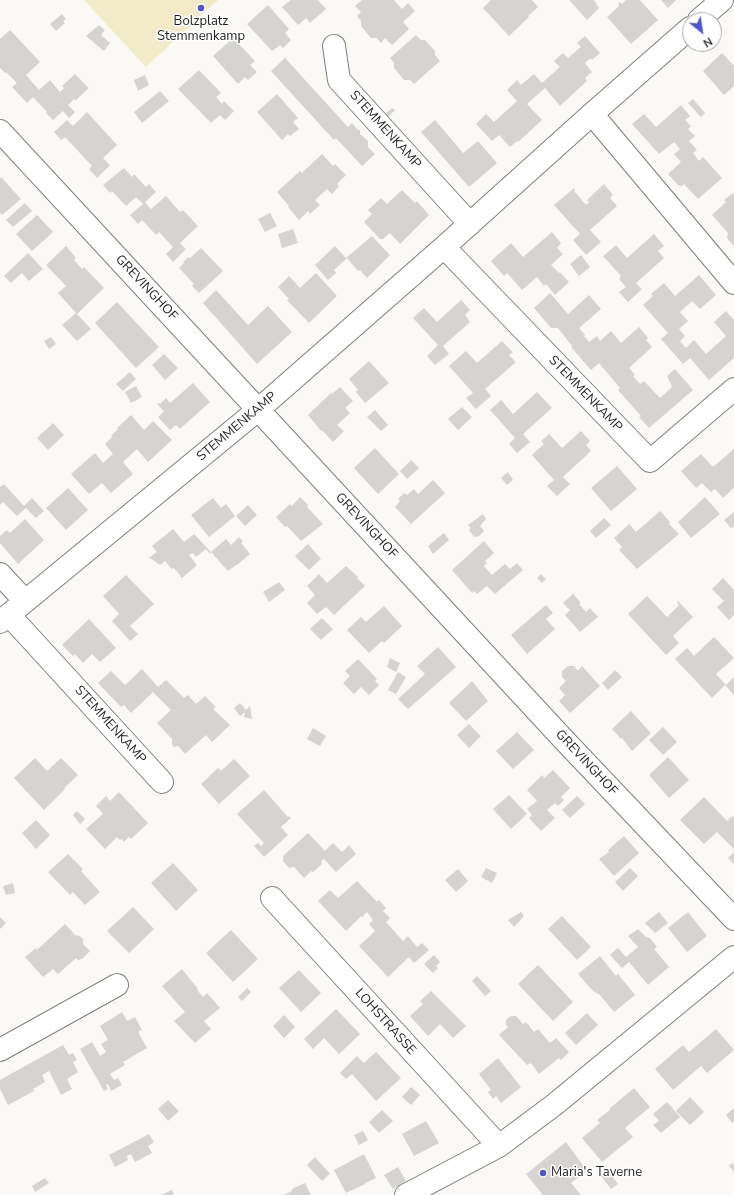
<!DOCTYPE html>
<style>
body{margin:0}
#map{position:relative;width:734px;height:1195px;overflow:hidden;background:#faf9f6;font-family:"Nunito Sans",sans-serif}
canvas{display:block}
.north{position:absolute;left:682px;top:12px;width:40px;height:40px;box-sizing:border-box;background:#fff;border:1px solid #a5a5a5;border-radius:50%;rotate:150deg;font-size:11px;font-weight:700;line-height:16px;text-align:center;color:#1e1e1d}
.north::after{content:'';display:block;margin:auto;width:14px;height:18px;background:#4f56cc;clip-path:polygon(50% 0,100% 100%,50% 72%,0 100%)}
</style>
<div id="map">
<canvas width="734" height="1195"></canvas>
<div class="north">N</div>
</div>
<script>
const context = document.querySelector('canvas').getContext('2d');
context.lineJoin = 'round';
function fill(path, color) { context.fillStyle = color; context.fill(path, 'evenodd'); }
const poly = rows => new Path2D(rows.map(r => 'M' + r).join(''));
function trace(path, color, width, dash) { context.strokeStyle = color; context.lineWidth = width; context.lineCap = dash ? 'butt' : 'round'; context.setLineDash(dash || []); context.stroke(path); }
function label(font, color, halo, rows, align = 'center') {
  context.font = font + ' "Nunito Sans",sans-serif'; context.lineWidth = 3; context.setLineDash([]); context.textBaseline = 'middle'; context.strokeStyle = halo; context.fillStyle = color; for (const [text, x, y, turn = 0] of rows) {
    context.save(); context.translate(x, y); context.rotate((+turn || 0) * Math.PI / 180); context.textAlign = isNaN(turn) ? turn : align; if (halo) context.strokeText(text, 0, 0); context.fillText(text, 0, 0); context.restore();
  }
}
fill(poly([
 [84,0,218,0,146,67]
]), '#f3eac8');
fill(poly([
 [291,0,318,0,326,9,310,23,306,18,298,25,282,7],
 [362,0,394,0,402,9,408,3,415,11,403,22,409,29,392,45,385,38,381,43,377,38,371,38,361,26,361,21,357,16,361,12,355,6],
 [491,0,532,0,538,7,528,16,529,17,509,36,483,8],
 [570,0,594,0,599,8,587,20,570,1],
 [626,0,640,0,658,20,631,44,607,17,619,6,618,4,620,2,622,4],
 [661,0,676,0,668,8],
 [268,5,289,29,285,33,291,40,283,48,280,45,272,51,247,24],
 [62,14,66,19,63,21,65,23,56,31,50,24],
 [99,25,105,30,101,35,110,43,104,51,86,36],
 [10,30,40,62,26,75,39,90,50,80,60,92,64,88,62,86,75,74,89,88,75,101,74,99,68,105,75,112,69,118,63,111,53,120,46,113,47,112,33,97,27,103,12,87,17,83,6,72,5,73,0,68,0,39],
 [416,35,421,40,425,40,435,51,435,55,440,61,414,84,410,80,404,80,394,68,394,63,390,58],
 [585,36,600,53,592,60,591,58,585,63,592,72,585,78,587,81,560,106,545,88,527,104,542,120,518,142,517,141,510,147,499,135,492,141,476,124,486,114,494,122,517,101,507,90,517,80,521,85,534,74,542,83,560,67,554,61,563,53,568,58,581,47,577,43],
 [233,38,255,61,250,65,257,72,248,80,245,77,238,84,213,56],
 [722,53,734,66,734,86,724,95,703,71],
 [285,58,348,127,352,123,358,130,360,130,360,134,368,141,368,147,375,154,362,166,336,138,334,140,271,71],
 [199,70,221,93,216,97,222,104,224,101,234,111,225,120,220,115,211,123,178,89],
 [145,75,149,85,138,91,134,80],
 [160,91,169,101,142,123,134,112],
 [277,94,298,118,293,122,299,129,290,136,288,134,282,140,257,112],
 [693,99,705,113,701,117,688,103],
 [681,105,690,116,685,120,691,126,688,129,695,136,689,141,697,150,693,153,699,161,703,157,722,178,698,199,684,184,682,186,678,185,668,174,681,162,674,154,680,149,674,142,659,154,632,124,644,114,656,127],
 [392,108,395,110,388,117,385,114],
 [87,112,117,145,103,158,110,165,97,178,89,169,92,166,65,137,61,140,54,132,67,120,73,126],
 [435,120,463,153,478,141,497,163,469,187,421,132],
 [322,154,333,166,335,164,346,175,337,184,339,186,332,194,327,189,315,200,320,205,310,214,308,211,299,220,288,207,289,206,277,192,300,171,302,173],
 [124,168,132,177,134,174,146,187,149,184,156,192,145,202,151,209,166,196,180,212,183,210,198,226,180,243,186,249,173,262,166,254,173,247,159,232,156,235,142,220,138,224,130,215,143,204,136,197,126,206,112,191,110,193,103,185],
 [1,177,21,199,2,215,0,213,0,179],
 [604,184,613,195,610,198,617,206,590,230,601,242,586,255,573,240,580,234,554,205,574,188,575,190,574,191,586,205,589,202,587,200],
 [402,190,415,203,417,201,429,215,400,244,390,233,383,239,380,239,364,222,372,214,368,210,381,198,387,204],
 [733,193,734,194,734,246,727,238,728,233,712,215,726,202,724,200],
 [25,203,32,211,13,227,6,220],
 [270,213,277,226,265,232,258,219],
 [37,215,53,232,32,251,16,234],
 [293,229,298,243,282,248,278,234],
 [552,232,561,243,557,248,563,254,551,265,559,273,560,272,569,282,555,295,546,284,544,286,537,277,522,290,507,273,504,276,491,261,511,243,523,257],
 [654,234,664,246,658,251,664,258,636,283,642,289,628,302,619,292,626,287,619,279,621,276,603,256,616,245,627,258],
 [372,236,390,255,367,278,360,270,358,271,347,258,334,270,336,273,328,280,315,265,335,246,346,258],
 [66,246,76,258,74,260,82,269,84,267,104,288,77,314,91,329,77,341,62,325,76,313,58,293,66,286,46,265],
 [201,248,223,271,199,293,192,286,194,284,179,268,184,263,183,262,188,257,190,258],
 [28,253,43,269,29,281,22,273,11,283,4,276],
 [581,255,590,267,579,276,570,264],
 [316,273,337,296,309,323,287,300,289,299,278,287,289,276,300,288],
 [699,275,716,295,700,309,692,301,680,312,688,321,679,329,685,336,680,341,686,348,694,340,706,354,726,336,714,322,726,311,734,320,734,358,709,380,690,358,683,364,661,339,668,333,643,305,653,296,651,294,664,283,675,296],
 [216,290,248,325,268,306,292,332,257,364,203,303],
 [550,293,568,314,589,295,601,309,579,328,585,335,584,336,589,342,597,336,600,341,611,331,621,343,639,327,648,338,646,340,652,347,629,368,635,375,633,376,640,384,644,381,660,398,672,387,667,376,675,369,693,390,649,428,639,417,641,416,618,390,620,388,599,363,591,370,571,347,572,346,558,328,551,328,534,308],
 [461,300,470,310,465,315,470,322,443,346,449,354,435,365,427,356,438,345,413,318,424,308,437,322],
 [117,302,159,347,136,368,95,323],
 [51,337,56,344,49,349,44,341],
 [502,341,513,352,509,355,516,362,485,389,491,396,476,409,466,398,473,393,449,366,466,351,477,363],
 [164,354,178,368,165,380,152,365],
 [369,361,389,383,365,403,356,392,358,390,349,379],
 [130,372,136,379,123,391,116,384],
 [193,383,210,402,180,429,176,425,170,430,158,417,164,411,157,404,159,403,160,404,166,398,170,403],
 [136,386,142,397,131,403,125,392],
 [340,387,353,401,345,408,350,413,337,425,344,431,333,442,322,430,321,431,308,415,331,393,332,394],
 [537,392,552,408,523,434,530,442,517,453,509,444,515,438,490,410,501,400,513,414],
 [462,407,472,417,458,430,448,419],
 [375,410,388,425,381,431,367,417],
 [131,415,144,430,153,421,172,440,148,462,137,449,123,462,133,474,111,493,102,483,89,494,71,474,95,453,103,463,113,454,105,444,112,437,111,436,118,429,117,428],
 [53,423,64,435,48,450,37,438],
 [581,431,590,441,586,445,591,451,563,477,570,484,557,496,547,486,554,480,532,455,544,444,541,441,549,434,562,448],
 [375,448,399,474,378,494,354,468],
 [734,449,734,488,723,498,715,489,711,492,702,483,696,488,681,471,701,454,713,467],
 [411,460,419,468,407,479,400,471],
 [617,466,637,489,611,511,591,488],
 [508,472,513,480,507,485,501,478],
 [433,480,445,493,411,524,395,507,400,501,398,499,404,493,407,495,414,489,418,494],
 [4,484,24,506,32,498,44,511,36,518,26,508,17,516,3,502,0,505,0,487],
 [68,488,88,510,66,530,46,508],
 [300,497,308,505,307,507,323,524,301,541,287,526,285,527,276,517,290,504,292,506],
 [705,497,720,514,691,538,678,522],
 [213,498,221,508,226,504,235,516,209,537,191,515],
 [248,505,257,515,245,526,236,516],
 [660,511,670,522,669,524,679,534,637,569,619,550,622,547,614,538,629,524,636,532],
 [734,512,734,526,731,528,724,520],
 [483,514,486,519,480,526,484,531,479,536,474,537,469,530,471,528,468,525],
 [604,518,611,525,596,538,590,531],
 [25,519,44,540,18,564,0,543,0,536,7,530,10,533],
 [173,529,184,542,194,534,211,552,226,539,231,545,239,537,243,541,241,543,250,554,237,565,236,565,228,571,211,552,210,554,206,549,196,557,193,553,189,555,197,565,182,578,174,568,172,569,165,561,160,565,147,556,150,557,157,552,152,546],
 [444,533,449,540,433,554,428,546],
 [484,541,494,553,485,561,487,563,484,566,492,575,505,564,510,569,517,563,523,570,495,594,487,586,477,594,474,591,472,593,452,570],
 [308,544,321,559,309,570,295,556],
 [346,566,358,577,357,578,365,586,334,615,326,607,317,614,307,603,315,595,307,586,319,574,327,583],
 [541,574,546,579,542,583,537,578],
 [126,575,154,604,130,626,138,634,130,641,112,621,119,614,103,596],
 [723,578,734,590,734,615,729,620,717,607,724,601,712,589],
 [279,582,285,590,269,602,263,592],
 [573,594,581,603,579,604,586,612,590,608,598,617,580,632,565,615,570,610,563,603],
 [647,596,667,617,679,605,677,602,678,601,693,617,673,636,679,643,666,655,628,614],
 [546,605,553,613,546,619,555,629,527,654,511,635],
 [384,606,402,626,384,643,382,641,369,653,347,630,361,617,366,622],
 [322,618,333,629,321,640,310,629],
 [89,619,116,648,100,662,92,654,83,663,75,654,73,656,62,645],
 [714,637,734,658,716,674,726,685,734,677,734,695,725,685,712,698,675,659,687,648,694,656],
 [438,647,456,667,408,709,398,699,425,674,417,666],
 [390,658,400,663,396,672,387,667],
 [358,659,377,679,375,681,379,685,369,695,361,687,354,694,343,683,350,676,345,671],
 [568,666,574,666,578,671,582,666,600,686,570,713,559,701,565,695,559,688,566,681,562,677,562,671],
 [142,669,158,687,166,680,184,698,188,695,196,704,205,696,216,707,213,709,230,725,212,742,206,735,185,754,178,746,174,747,172,744,172,739,157,723,171,710,153,692,131,713,124,705,121,707,98,683,111,671,125,685],
 [615,670,622,677,608,690,602,683],
 [398,672,406,677,396,694,388,690],
 [472,681,488,701,466,721,449,703],
 [240,703,246,710,250,706,252,719,244,717,245,712,240,716,234,708],
 [631,711,651,733,632,751,622,738,621,739,612,729],
 [469,724,481,736,469,748,457,735],
 [663,727,677,742,663,755,649,740],
 [313,728,326,736,320,746,307,739],
 [517,732,534,750,513,769,496,751],
 [668,757,689,780,669,798,649,775],
 [35,758,47,771,61,758,78,775,64,788,65,789,44,810,14,778],
 [234,759,250,776,219,804,201,784,218,768,221,771],
 [553,770,570,788,561,797,564,800,558,806,555,803,547,810,555,818,541,831,529,818,532,815,527,809,537,801,527,790,542,775,544,778],
 [264,790,288,817,289,816,291,818,281,827,288,835,264,857,254,846,258,843,261,846,264,843,237,814],
 [119,792,148,823,131,839,129,837,124,842,122,839,120,840,117,837,105,849,86,829,103,814,96,806,106,796,110,801],
 [509,795,527,814,511,829,493,809],
 [577,796,585,804,570,818,562,810],
 [704,797,727,821,732,816,734,818,734,849,717,832,704,844,680,820],
 [77,811,85,819,80,824,73,815],
 [36,820,50,835,36,849,22,833],
 [308,833,325,851,333,843,342,852,349,845,356,854,336,872,324,859,321,861,322,864,313,872,311,871,304,878,294,867,289,868,283,861,283,856],
 [624,836,639,853,614,876,599,859,609,852,608,850],
 [734,852,734,864,728,858],
 [68,854,83,869,81,871,100,892,85,905,73,892,70,895,48,872],
 [173,863,198,890,176,911,151,883],
 [486,868,497,873,492,883,481,877],
 [630,868,638,876,623,891,615,882],
 [458,869,468,881,456,892,445,880],
 [357,881,377,902,379,900,386,908,383,911,390,918,386,922,403,941,408,936,417,947,422,943,429,950,414,963,409,957,388,977,359,946,375,931,369,924,373,920,367,912,362,917,361,916,346,931,318,901,330,890,338,898],
 [13,883,15,893,6,895,3,886],
 [133,907,154,929,129,953,107,931],
 [521,912,524,916,514,927,508,920],
 [659,912,668,923,655,933,645,923],
 [688,912,707,936,687,952,668,928],
 [562,916,591,947,577,960,548,929],
 [0,917,6,923,0,929],
 [65,924,75,935,80,936,83,939,83,944,90,951,82,959,78,960,76,958,58,974,53,969,43,977,25,957,36,948,37,950],
 [638,929,646,937,650,938,657,947,654,949,669,967,648,985,629,962,622,968,610,955,618,948,626,957,638,947,628,936],
 [231,930,258,959,233,982,206,953],
 [434,955,440,962,436,966,438,968,433,973,424,964],
 [600,956,616,976,618,974,635,995,614,1012,600,995,593,991,578,974],
 [538,965,573,1002,553,1021,518,984],
 [182,969,198,989,197,990,203,997,207,993,220,1008,204,1021,211,1029,195,1043,174,1021,185,1012,162,986],
 [299,970,321,993,301,1012,279,988],
 [477,976,491,991,485,996,472,981],
 [247,988,251,992,242,1001,238,997],
 [431,991,466,1026,453,1038,440,1024,428,1036,410,1016,423,1004,420,1001],
 [336,1009,360,1034,339,1054,324,1038,313,1049,304,1039],
 [122,1012,127,1021,135,1017,142,1030,138,1032,147,1048,123,1062,125,1065,110,1074,114,1080,118,1078,122,1085,111,1091,108,1084,106,1085,108,1089,104,1091,80,1049,92,1042,100,1056,106,1052,101,1044,108,1040,100,1026],
 [587,1013,598,1025,576,1045,565,1033],
 [284,1015,295,1027,284,1038,273,1026],
 [511,1016,516,1016,523,1024,526,1022,534,1032,538,1029,550,1043,556,1038,569,1052,561,1060,559,1058,539,1074,531,1063,527,1065,499,1035,508,1027,506,1025,506,1020],
 [716,1029,734,1050,707,1073,701,1066,673,1090,655,1069,683,1045,689,1052],
 [63,1045,69,1055,73,1053,77,1060,73,1062,78,1072,67,1079,72,1089,61,1095,49,1071,42,1075,45,1082,33,1089,34,1091,8,1105,0,1089,0,1080],
 [376,1052,401,1078,376,1101,352,1074,346,1079,340,1073,357,1056,364,1063],
 [498,1058,521,1087,501,1103,496,1096,493,1099,488,1092,491,1090,479,1074],
 [411,1087,420,1095,411,1105,402,1097],
 [634,1088,650,1107,625,1128,633,1137,602,1162,582,1138,600,1123,597,1120,610,1110,609,1109],
 [690,1097,704,1112,690,1125,676,1111],
 [168,1100,179,1111,168,1121,158,1109],
 [667,1102,680,1117,661,1133,653,1125,659,1121,653,1114],
 [734,1108,734,1121,732,1123,726,1115],
 [382,1110,393,1121,379,1133,369,1122],
 [426,1121,439,1143,414,1156,402,1134],
 [363,1131,368,1140,359,1145,354,1135],
 [149,1134,154,1142,148,1146,152,1153,135,1162,131,1154,127,1156,128,1160,115,1167,109,1155],
 [566,1142,587,1171,571,1183,581,1195,543,1195,526,1174],
 [364,1154,376,1178,365,1183,365,1184,346,1193,334,1170],
 [315,1157,330,1174,322,1181,307,1165],
 [733,1163,734,1165,734,1172,729,1166],
 [398,1167,406,1181,393,1189,384,1175],
 [608,1171,618,1184,611,1189,601,1176],
 [45,1178,49,1183,35,1192,32,1186],
 [305,1183,311,1195,284,1195,292,1191,292,1189],
 [172,1190,174,1195,161,1195]
]), '#d5d4d1');
const minor = poly([
 [699,20,722,0],
 [334,46,339,80,470,224],
 [592,114,734,283],
 [0,131,565,741,734,919],
 [444,247,650,461,734,389],
 [0,574,25,601],
 [9,615,162,782],
 [0,622,259,409,444,247,592,114,690,28],
 [272,898,499,1146],
 [0,1050,117,985],
 [406,1195,499,1146,554,1105,734,957]
]);
trace(minor, '#7f7f7c', 24);
trace(minor, '#fff', 22);
for (const [x, y, r, color] of [
 [201,8,4,"#4f56cc"],
 [543,1173,4,"#4f56cc"]
]) { const dot = new Path2D(); dot.arc(x, y, r, 0, 2 * Math.PI); context.fillStyle = color; context.fill(dot); trace(dot, '#fff', 1.5); }
label('13px', '#1e1e1d', '#fff', [
 ["Bolzplatz",201,22],
 ["Stemmenkamp",201,37],
 ["Maria's Taverne",551,1173,"left"]
]);
label('13px', '#1e1e1d', '#fff', [
 ["STEMMENKAMP",385,130,48],
 ["GREVINGHOF",146,288,47],
 ["STEMMENKAMP",585,394,46],
 ["STEMMENKAMP",237,427,-40],
 ["GREVINGHOF",366,526,47],
 ["STEMMENKAMP",110,725,48],
 ["GREVINGHOF",586,763,47],
 ["LOHSTRASSE",385,1022,48]
]);
</script>
